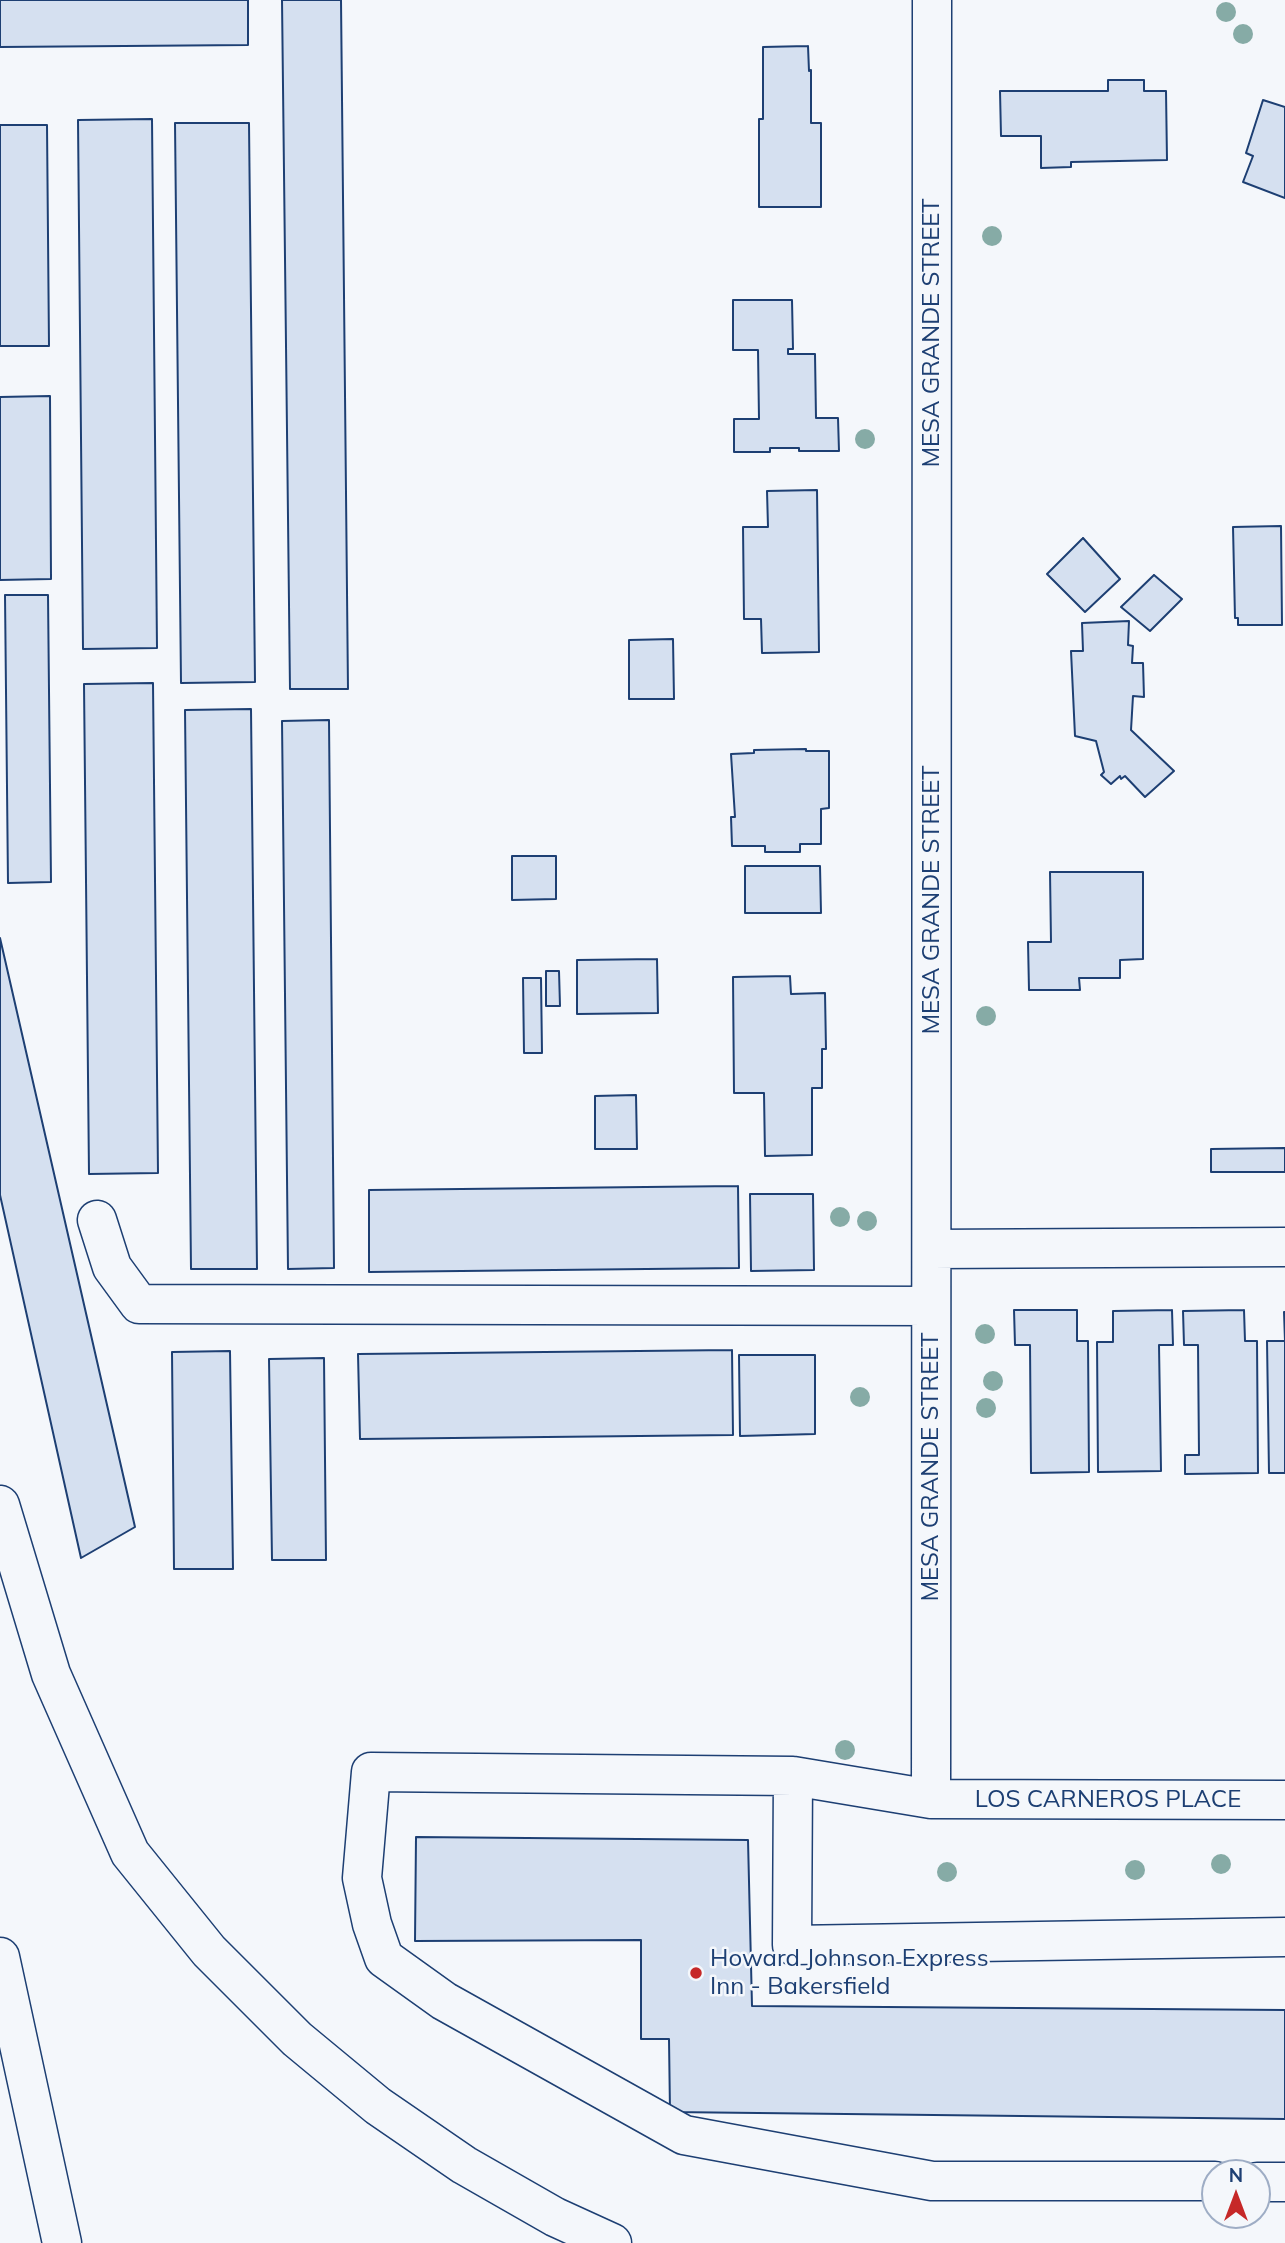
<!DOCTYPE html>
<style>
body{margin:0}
#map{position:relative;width:1285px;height:2243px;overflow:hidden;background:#f4f7fb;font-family:Mulish,sans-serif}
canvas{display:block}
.north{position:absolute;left:1201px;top:2159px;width:70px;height:70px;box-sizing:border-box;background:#f4f7fb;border:2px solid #9eadc5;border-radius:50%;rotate:0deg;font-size:19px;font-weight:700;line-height:28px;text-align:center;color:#1d3f73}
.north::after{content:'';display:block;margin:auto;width:24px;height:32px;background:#c62828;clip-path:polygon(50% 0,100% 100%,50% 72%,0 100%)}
</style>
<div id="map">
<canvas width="1285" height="2243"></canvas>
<div class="north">N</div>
</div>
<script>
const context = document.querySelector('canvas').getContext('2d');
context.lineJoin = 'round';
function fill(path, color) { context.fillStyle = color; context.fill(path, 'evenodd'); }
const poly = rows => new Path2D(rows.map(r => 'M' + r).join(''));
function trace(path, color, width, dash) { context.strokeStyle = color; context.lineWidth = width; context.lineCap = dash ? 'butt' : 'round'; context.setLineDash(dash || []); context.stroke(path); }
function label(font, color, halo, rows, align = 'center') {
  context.font = font + ' Mulish,sans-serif'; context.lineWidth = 5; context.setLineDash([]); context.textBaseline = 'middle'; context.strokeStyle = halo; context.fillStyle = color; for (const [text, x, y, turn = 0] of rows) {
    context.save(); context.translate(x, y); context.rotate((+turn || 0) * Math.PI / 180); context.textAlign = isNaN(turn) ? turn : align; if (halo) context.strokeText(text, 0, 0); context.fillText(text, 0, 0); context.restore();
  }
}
const building = poly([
 [0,0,248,0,248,45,0,47,0,0],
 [282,0,341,0,348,689,290,689,282,0],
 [808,46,809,71,811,70,811,123,821,123,821,207,759,207,759,119,763,119,763,47,808,46],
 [1108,80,1144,80,1144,91,1166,91,1167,160,1071,162,1071,167,1041,168,1041,136,1001,136,1000,91,1108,91,1108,80],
 [1263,100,1285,107,1285,198,1243,182,1253,156,1246,153,1263,100],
 [152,119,157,648,83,649,78,120,152,119],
 [175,123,249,123,255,682,181,683,175,123],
 [0,125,47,125,49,346,0,346,0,125],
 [733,300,792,300,793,349,788,349,788,354,815,354,816,418,838,418,839,451,799,451,799,448,770,448,770,452,734,452,734,419,759,419,758,350,733,350,733,300],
 [50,396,51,579,0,580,0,397,50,396],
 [817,490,819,652,762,653,761,619,744,619,743,527,768,527,767,491,817,490],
 [1281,526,1282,625,1238,625,1238,618,1235,618,1233,527,1281,526],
 [1083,538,1120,579,1085,612,1047,574,1083,538],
 [1154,575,1182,599,1150,631,1121,607,1154,575],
 [5,595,48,595,51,882,8,883,5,595],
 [1129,621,1128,645,1133,646,1132,663,1143,663,1144,697,1133,696,1131,730,1174,771,1145,797,1125,776,1121,779,1120,776,1111,784,1101,775,1104,772,1096,741,1075,736,1071,651,1083,651,1082,623,1129,621],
 [673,639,674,699,629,699,629,640,673,639],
 [153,683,158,1173,89,1174,84,684,153,683],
 [251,709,257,1269,191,1269,185,710,251,709],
 [329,720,334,1268,288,1269,282,721,329,720],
 [806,749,806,751,829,751,829,808,821,809,821,844,800,844,800,852,765,852,765,846,732,846,731,817,735,817,731,754,754,753,754,750,806,749],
 [512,856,556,856,556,899,512,900,512,856],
 [745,866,820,866,821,913,745,913,745,866],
 [1050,872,1143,872,1143,959,1120,960,1120,978,1079,978,1080,990,1029,990,1028,942,1051,942,1050,872],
 [0,938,135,1527,81,1558,0,1195,0,938],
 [657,959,658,1013,577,1014,577,960,657,959],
 [546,971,559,971,560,1006,546,1006,546,971],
 [790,976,791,994,825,993,826,1049,822,1049,822,1088,812,1088,812,1155,765,1156,764,1093,734,1093,733,977,790,976],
 [523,978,541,978,542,1053,524,1053,523,978],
 [636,1095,637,1149,595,1149,595,1096,636,1095],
 [1285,1148,1285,1172,1211,1172,1211,1149,1285,1148],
 [738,1186,739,1268,369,1272,369,1190,738,1186],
 [750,1194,813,1194,814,1270,751,1271,750,1194],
 [1014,1310,1077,1310,1077,1341,1088,1341,1089,1472,1031,1473,1030,1345,1015,1345,1014,1310],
 [1172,1310,1173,1345,1159,1345,1161,1471,1098,1472,1097,1342,1113,1342,1113,1311,1172,1310],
 [1244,1310,1245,1341,1257,1341,1258,1473,1185,1474,1185,1455,1199,1455,1198,1345,1184,1345,1183,1311,1244,1310],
 [1284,1312,1285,1312,1285,1473,1269,1473,1267,1341,1285,1341,1284,1312],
 [732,1350,733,1435,360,1439,358,1354,732,1350],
 [230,1351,233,1569,174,1569,172,1352,230,1351],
 [739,1355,815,1355,815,1434,740,1436,739,1355],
 [324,1358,326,1560,272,1560,269,1359,324,1358],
 [416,1837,748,1840,752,2006,1285,2010,1285,2119,670,2112,669,2039,641,2039,641,1940,415,1941,416,1837]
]);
fill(building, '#d5e0f0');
trace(building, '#1d3f73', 2);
const minor = poly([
 [97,1220,112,1267,139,1304,931,1306],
 [932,1249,1285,1247],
 [793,1776,931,1799,1285,1800],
 [931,1799,932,0],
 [1215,2181,932,2181,684,2135,444,2001,384,1958,372,1924,362,1878,371,1772,793,1776,792,1945,1285,1937],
 [1257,2182,1285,2182]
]);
const highway = poly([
 [0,1505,51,1674,130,1853,209,1951,297,2039,378,2106,464,2165,555,2217,612,2243],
 [0,1957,62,2243]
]);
trace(minor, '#1d3f73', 41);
trace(highway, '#1d3f73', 41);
trace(minor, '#f4f7fb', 38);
trace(highway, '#f4f7fb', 38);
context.fillStyle = '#86aba6';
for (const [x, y] of [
 [1226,12],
 [1243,34],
 [992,236],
 [865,439],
 [986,1016],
 [840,1217],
 [867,1221],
 [985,1334],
 [993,1381],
 [860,1397],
 [986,1408],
 [845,1750],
 [1221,1864],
 [1135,1870],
 [947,1872]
]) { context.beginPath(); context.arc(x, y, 10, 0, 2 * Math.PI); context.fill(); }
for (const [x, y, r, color] of [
 [696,1973,7,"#c62828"]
]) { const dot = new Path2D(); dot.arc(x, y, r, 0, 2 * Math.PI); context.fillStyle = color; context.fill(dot); trace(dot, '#f4f7fb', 2.5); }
label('24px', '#1d3f73', '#f4f7fb', [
 ["MESA GRANDE STREET",932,333,-90],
 ["MESA GRANDE STREET",932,900,-90],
 ["MESA GRANDE STREET",931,1467,-90],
 ["LOS CARNEROS PLACE",1108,1800]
]);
label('24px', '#1d3f73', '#f4f7fb', [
 ["Howard Johnson Express",710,1959],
 ["Inn - Bakersfield",710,1987]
], 'left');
</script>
